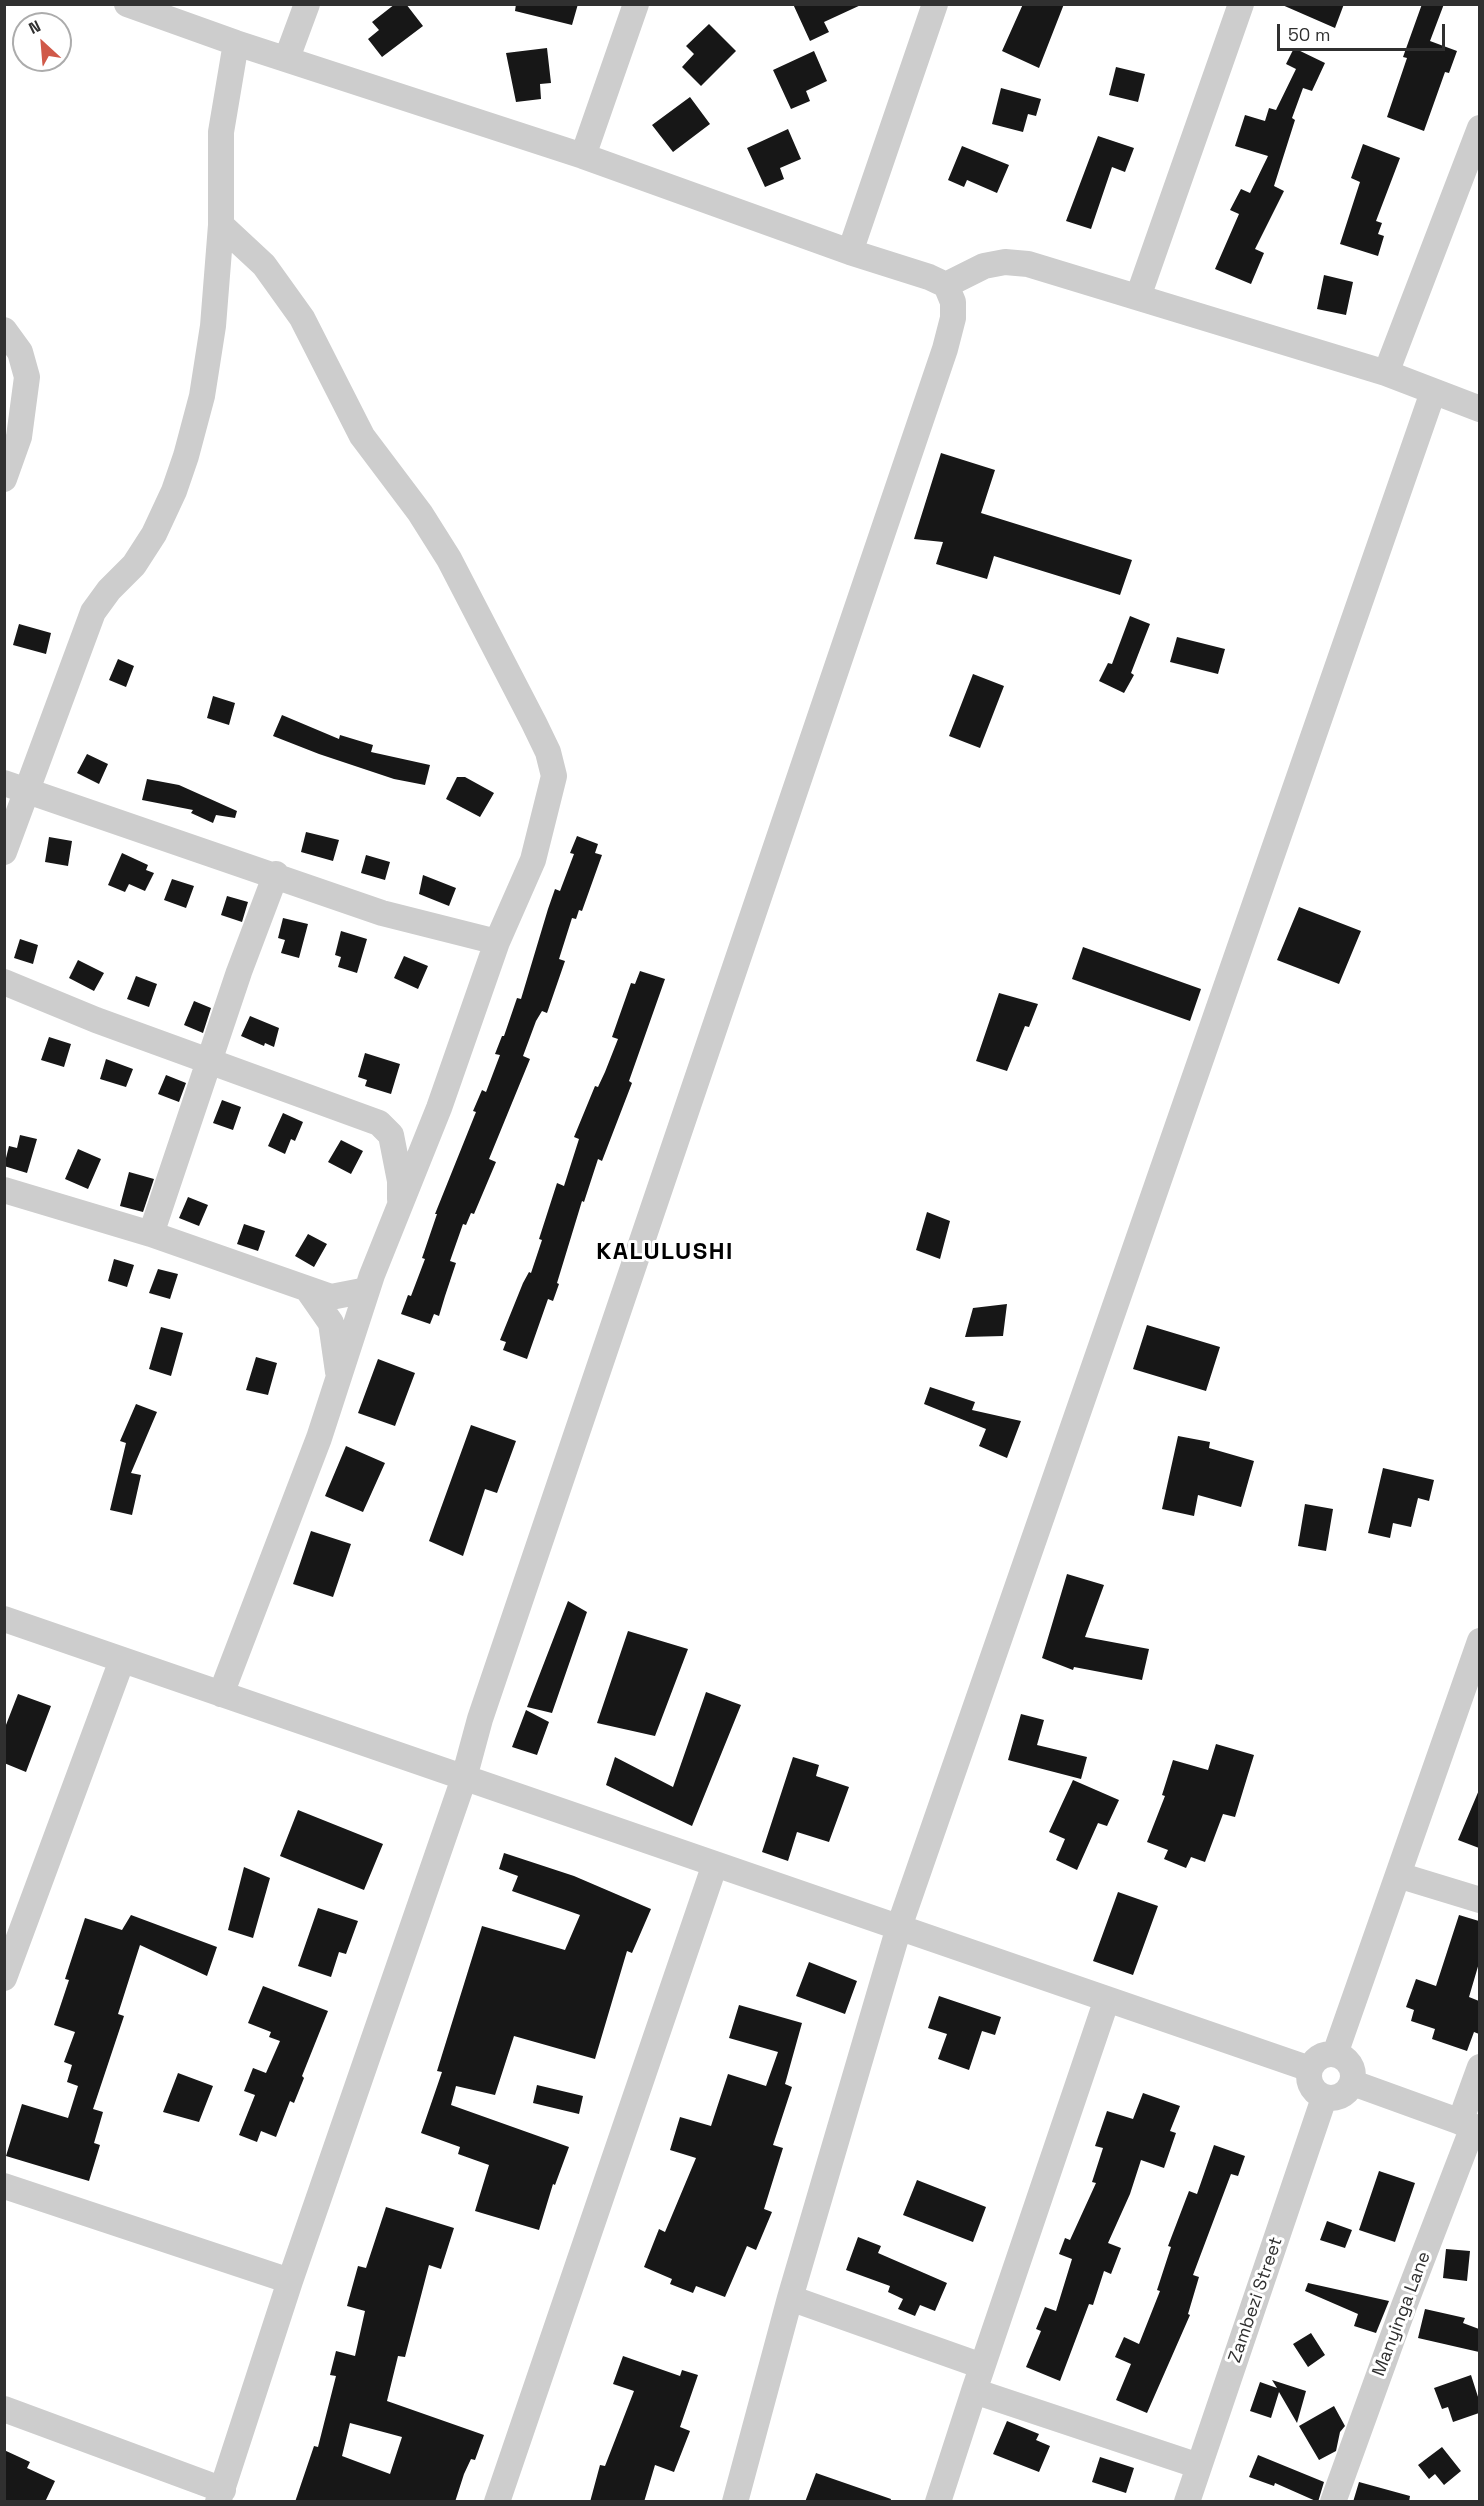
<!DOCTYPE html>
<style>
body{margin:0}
#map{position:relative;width:1484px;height:2506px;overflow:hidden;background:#fff;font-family:"Space Grotesk",sans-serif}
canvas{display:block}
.frame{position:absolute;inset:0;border:6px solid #303030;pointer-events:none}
.north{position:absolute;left:12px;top:12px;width:60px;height:60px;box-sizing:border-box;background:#fff;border:2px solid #acacac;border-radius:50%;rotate:334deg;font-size:16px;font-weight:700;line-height:24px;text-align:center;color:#303030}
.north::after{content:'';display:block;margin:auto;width:21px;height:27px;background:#d05949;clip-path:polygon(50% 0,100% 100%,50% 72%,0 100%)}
.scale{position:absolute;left:1277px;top:24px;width:168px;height:27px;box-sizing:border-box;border:3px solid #303030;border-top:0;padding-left:8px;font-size:18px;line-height:21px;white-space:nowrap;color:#303030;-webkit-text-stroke:4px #fff;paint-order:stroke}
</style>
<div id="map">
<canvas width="1484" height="2506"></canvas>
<div class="frame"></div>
<div class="north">N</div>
<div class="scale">50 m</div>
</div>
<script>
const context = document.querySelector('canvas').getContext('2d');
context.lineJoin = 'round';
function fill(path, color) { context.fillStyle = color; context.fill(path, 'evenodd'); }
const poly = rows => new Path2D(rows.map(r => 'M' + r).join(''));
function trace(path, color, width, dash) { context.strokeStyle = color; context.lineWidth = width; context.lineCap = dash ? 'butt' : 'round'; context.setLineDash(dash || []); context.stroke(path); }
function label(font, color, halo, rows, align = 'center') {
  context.font = font + ' "Space Grotesk",sans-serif'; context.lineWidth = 6; context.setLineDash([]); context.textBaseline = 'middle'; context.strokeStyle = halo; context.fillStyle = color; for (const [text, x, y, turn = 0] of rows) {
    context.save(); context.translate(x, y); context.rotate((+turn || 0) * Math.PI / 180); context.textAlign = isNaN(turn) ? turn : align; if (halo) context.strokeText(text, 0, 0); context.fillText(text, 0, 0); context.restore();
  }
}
fill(poly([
 [395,4,406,4,423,26,382,57,368,39,379,30,372,22],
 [516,4,578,4,572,25,515,11],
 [793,4,863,4,824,22,829,32,810,41],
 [1023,4,1064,4,1039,68,1002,51],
 [1280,4,1344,4,1335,28],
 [1422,4,1444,4,1430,41,1457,51,1449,73,1445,72,1424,131,1387,117,1407,58,1403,57],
 [709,24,736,51,701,86,682,67,694,54,686,46],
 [547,48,551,83,540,84,541,99,516,102,506,53],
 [1294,48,1325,63,1312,91,1303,88,1292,118,1295,120,1274,186,1284,191,1255,249,1264,253,1251,284,1215,269,1239,214,1230,210,1241,189,1250,193,1268,156,1235,146,1245,115,1265,121,1269,108,1276,110,1296,69,1286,64],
 [814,51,827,81,806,91,810,101,791,109,773,70],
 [1116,67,1145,74,1138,102,1109,95],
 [1001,88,1041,99,1036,116,1028,114,1023,132,992,124],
 [690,97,710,124,673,152,652,125],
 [788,129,801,159,780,168,784,179,765,187,747,148],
 [1098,136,1134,148,1125,172,1112,167,1091,229,1066,221],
 [1363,144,1400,158,1376,221,1382,223,1378,234,1384,236,1378,256,1340,244,1360,182,1351,178],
 [962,146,1009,165,997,193,967,180,964,187,948,180],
 [1324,275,1353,282,1346,315,1317,309],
 [941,453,995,470,981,513,1132,560,1120,595,994,556,987,579,936,564,943,542,914,539],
 [1130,616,1150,624,1131,673,1134,675,1124,693,1099,681,1108,663,1112,664],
 [19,624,51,633,46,654,13,645],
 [1177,637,1225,649,1218,674,1170,662],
 [118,659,134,666,126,687,109,680],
 [973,674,1004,686,980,748,949,736],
 [213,696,235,703,229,725,207,718],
 [282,715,339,739,340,735,373,745,371,752,430,765,425,785,394,779,319,754,273,736],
 [87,754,108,764,99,784,77,773],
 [457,777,465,777,494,793,480,817,446,799],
 [147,779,179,785,237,811,235,818,216,815,213,823,191,813,193,810,142,800],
 [306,832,339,840,333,861,301,852],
 [577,836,598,844,595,853,602,855,582,911,579,910,576,919,572,918,559,959,565,961,547,1013,542,1011,536,1021,523,1056,530,1059,489,1159,496,1162,474,1214,471,1213,466,1225,463,1224,450,1261,456,1263,445,1296,439,1316,434,1314,430,1324,401,1314,408,1295,411,1296,425,1259,422,1258,437,1214,435,1214,476,1112,473,1111,482,1090,486,1092,500,1055,495,1054,502,1036,504,1036,517,998,521,999,548,909,555,889,560,891,574,854,570,853],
 [49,837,72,841,68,866,45,862],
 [122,853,148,865,146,870,154,873,145,891,129,884,125,892,108,885],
 [366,855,390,862,385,880,361,873],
 [423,875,456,888,449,906,419,894],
 [172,879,194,886,186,908,164,900],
 [227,896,248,902,242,922,221,915],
 [1299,907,1361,931,1339,984,1277,960],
 [283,918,308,924,299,958,281,953,285,940,278,938],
 [341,931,367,939,357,973,338,967,341,957,335,955],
 [20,939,38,945,33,964,14,958],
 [1083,947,1201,989,1190,1021,1072,979],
 [404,956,428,966,418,989,394,978],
 [78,960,104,973,94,991,69,978],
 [640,971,665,979,629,1081,632,1083,602,1161,598,1159,584,1202,582,1201,557,1283,559,1284,553,1301,548,1299,527,1359,503,1350,506,1342,500,1340,523,1283,529,1272,531,1273,542,1240,539,1239,557,1183,564,1186,579,1139,574,1137,595,1086,598,1087,605,1072,618,1039,612,1037,619,1017,631,983,635,984],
 [136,976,157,984,149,1007,127,999],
 [999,993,1038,1004,1029,1027,1025,1026,1007,1071,976,1061],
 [194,1001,211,1008,203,1033,184,1025],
 [250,1016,279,1028,274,1047,265,1043,264,1046,241,1036],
 [49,1037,71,1044,64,1067,41,1060],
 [365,1053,400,1064,391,1094,365,1086,367,1080,358,1077],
 [106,1059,133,1069,126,1087,100,1079],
 [166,1075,186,1083,179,1102,158,1094],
 [222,1100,241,1107,233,1130,213,1123],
 [283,1113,303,1122,295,1141,291,1139,285,1154,268,1146],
 [20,1135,37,1139,27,1173,4,1166,9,1146,17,1148],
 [341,1140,363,1151,351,1174,328,1162],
 [78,1149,101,1159,88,1189,65,1179],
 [129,1172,154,1179,143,1212,120,1206],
 [188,1197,208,1205,199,1226,179,1218],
 [927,1212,950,1221,940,1259,916,1250],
 [244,1224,265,1231,258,1251,237,1244],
 [308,1234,327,1244,314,1267,295,1256],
 [114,1259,134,1265,127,1287,108,1281],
 [158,1269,178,1274,170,1299,149,1293],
 [1007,1304,1003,1336,965,1337,973,1308],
 [1147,1325,1220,1347,1206,1391,1133,1369],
 [161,1327,183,1333,171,1376,149,1369],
 [256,1357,277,1363,268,1395,246,1390],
 [378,1359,415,1373,395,1426,358,1413],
 [930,1387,975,1402,972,1410,1021,1421,1007,1458,979,1446,986,1429,924,1404],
 [136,1404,157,1412,131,1473,141,1475,132,1515,110,1510,126,1443,120,1441],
 [471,1425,516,1441,497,1493,485,1489,463,1556,429,1541],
 [1178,1436,1210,1442,1209,1448,1254,1461,1241,1507,1198,1495,1194,1516,1162,1509],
 [346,1446,385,1463,363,1512,325,1496],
 [1383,1468,1434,1480,1429,1501,1418,1498,1411,1527,1393,1523,1390,1538,1368,1533],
 [1305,1504,1333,1509,1326,1551,1298,1546],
 [311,1531,351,1544,333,1597,293,1584],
 [1067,1574,1104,1585,1085,1637,1149,1649,1142,1680,1074,1667,1073,1670,1042,1658],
 [568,1601,587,1612,552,1713,527,1707],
 [628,1631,688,1649,655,1736,597,1723],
 [706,1692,741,1705,692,1826,606,1785,615,1757,673,1787],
 [18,1694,51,1706,26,1772,4,1763,4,1730],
 [526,1710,549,1722,537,1755,512,1747],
 [1021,1714,1044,1720,1037,1745,1087,1757,1081,1779,1008,1760],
 [1216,1744,1254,1755,1235,1817,1223,1814,1205,1862,1191,1857,1186,1868,1164,1859,1168,1850,1147,1842,1165,1796,1162,1795,1173,1760,1208,1770],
 [793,1757,819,1765,816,1776,849,1787,829,1842,797,1832,788,1861,762,1852],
 [1073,1780,1119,1800,1107,1826,1098,1823,1077,1870,1056,1860,1065,1839,1049,1832],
 [1479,1790,1479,1848,1458,1840],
 [298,1810,383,1844,364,1890,280,1856],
 [504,1853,574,1876,651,1909,632,1953,627,1951,595,2059,514,2036,495,2095,456,2086,451,2105,569,2147,555,2185,553,2184,539,2230,475,2211,489,2165,458,2154,460,2147,421,2133,442,2072,437,2071,482,1926,565,1950,580,1915,512,1891,518,1876,499,1869],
 [244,1867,270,1878,253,1938,228,1930],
 [1118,1892,1158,1906,1133,1975,1093,1961],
 [318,1908,358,1921,346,1954,339,1952,331,1977,298,1966],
 [131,1915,217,1947,207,1976,140,1945,118,2014,124,2016,93,2109,103,2112,94,2143,100,2145,89,2181,6,2156,22,2104,68,2118,78,2086,67,2082,72,2065,64,2062,75,2032,54,2025,69,1980,65,1979,85,1918,122,1930],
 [1459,1915,1479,1921,1479,1963,1469,1997,1479,2001,1479,2034,1474,2032,1467,2051,1432,2039,1435,2029,1411,2021,1414,2010,1406,2007,1416,1979,1436,1986],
 [809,1962,857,1981,845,2014,796,1996],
 [263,1986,328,2011,302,2076,304,2078,294,2103,290,2101,276,2137,261,2131,257,2142,239,2135,255,2095,244,2091,253,2068,266,2073,280,2041,269,2037,271,2032,248,2023],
 [939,1996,1001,2017,995,2035,982,2031,969,2070,938,2059,947,2034,928,2028],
 [739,2005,802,2023,785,2084,792,2087,773,2145,783,2148,764,2209,772,2212,756,2250,747,2246,725,2297,696,2286,693,2293,670,2284,672,2279,644,2267,659,2229,665,2232,696,2158,670,2150,680,2117,711,2126,728,2074,766,2086,778,2052,729,2038],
 [178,2073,213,2086,199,2122,163,2112],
 [537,2085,583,2096,579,2114,533,2103],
 [1143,2093,1180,2106,1170,2131,1176,2133,1164,2168,1141,2160,1130,2194,1108,2243,1121,2248,1111,2274,1104,2271,1093,2305,1089,2304,1060,2381,1026,2367,1041,2331,1036,2329,1045,2307,1056,2311,1072,2259,1059,2254,1065,2238,1070,2240,1096,2183,1092,2182,1103,2148,1095,2146,1107,2111,1133,2119],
 [1214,2145,1245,2156,1238,2176,1231,2174,1193,2275,1199,2277,1188,2314,1190,2315,1147,2413,1116,2400,1131,2364,1115,2357,1124,2337,1139,2344,1160,2291,1157,2290,1171,2247,1168,2246,1189,2191,1197,2194],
 [1379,2171,1415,2183,1395,2242,1359,2230],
 [917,2180,986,2207,973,2242,903,2215],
 [386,2207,454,2228,441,2269,429,2265,405,2357,398,2356,387,2401,484,2435,475,2460,471,2459,464,2474,455,2502,295,2502,314,2446,318,2447,336,2376,330,2375,336,2351,355,2356,365,2311,347,2306,358,2266,366,2268],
 [350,2423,402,2437,390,2474,342,2456],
 [1327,2221,1352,2230,1345,2248,1320,2240],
 [858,2237,881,2246,878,2253,947,2283,935,2311,920,2305,915,2316,898,2309,903,2299,888,2292,890,2286,846,2270],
 [1446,2249,1470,2251,1467,2281,1443,2278],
 [1308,2283,1389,2301,1376,2333,1354,2326,1358,2314,1305,2291],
 [1425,2309,1465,2318,1463,2323,1479,2329,1479,2352,1418,2338],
 [1311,2333,1325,2355,1308,2367,1293,2344],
 [623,2356,680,2376,682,2370,698,2375,680,2427,690,2431,674,2472,655,2465,644,2502,590,2502,600,2465,605,2466,634,2391,613,2384],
 [1471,2375,1479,2400,1479,2413,1453,2422,1448,2407,1442,2409,1434,2388],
 [1272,2380,1306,2391,1297,2423,1279,2392,1271,2418,1250,2411,1260,2382,1277,2388],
 [1334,2406,1345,2426,1340,2432,1336,2451,1319,2460,1299,2426],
 [1007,2421,1039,2434,1036,2440,1050,2446,1039,2472,993,2454],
 [1442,2447,1461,2471,1444,2485,1435,2474,1429,2479,1418,2465],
 [4,2450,30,2462,27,2468,55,2481,45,2502,4,2502],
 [1258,2455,1324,2482,1318,2502,1275,2483,1274,2486,1249,2477],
 [1100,2457,1134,2468,1126,2493,1092,2482],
 [816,2473,891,2499,890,2502,805,2502],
 [1359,2482,1410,2496,1409,2502,1353,2502]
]), '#171717');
trace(poly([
 [127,4,236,43,583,156,850,252,929,277,946,285,953,302,953,318,945,349,586,1406,480,1719,464,1778,290,2281,218,2502],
 [287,58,307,4],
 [583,156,636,4],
 [221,225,264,265,302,318,362,436,420,513,449,559,534,723,548,752,554,776,533,860,497,942,439,1108,372,1275,319,1438,221,1694],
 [850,252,935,4],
 [946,285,984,266,1005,262,1028,264,1386,373,1480,409],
 [1138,297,1241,4],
 [4,330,20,352,27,377,19,437,4,479],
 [1386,373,1480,128],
 [4,783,382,913,497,942],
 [4,852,93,612,109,590,134,565,154,534,174,491,186,456,202,396,213,326,221,225,221,132,236,43],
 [4,982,96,1020,379,1123,391,1135,400,1181,400,1199],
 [4,1190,151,1234,331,1297,367,1290],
 [151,1234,239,972,276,874],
 [308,1290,331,1323,338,1372],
 [4,1619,1310,2069],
 [1398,1875,1480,1900],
 [4,1978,122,1660],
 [1107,1999,974,2391,1199,2466],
 '1309 2076a22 22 0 1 1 44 0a22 22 0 1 1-44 0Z',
 [1335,2054,1480,1641],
 [1353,2083,1480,2129],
 [1460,2122,1480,2067],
 [4,2186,290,2281],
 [790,2298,982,2366],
 [4,2409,223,2490],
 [497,2502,715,1864],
 [735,2502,790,2298,899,1927,1433,392],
 [938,2502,974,2391],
 [1187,2502,1324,2098],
 [1333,2502,1404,2306,1473,2127]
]), '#cdcdcd', 26);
label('18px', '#303030', '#fff', [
 ["Zambezi Street",1256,2300,-71],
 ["Manyinga Lane",1402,2314,-69]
]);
context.letterSpacing = '1.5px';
label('bold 24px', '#000', '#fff', [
 ["KALULUSHI",665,1252]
]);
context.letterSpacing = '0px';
</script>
